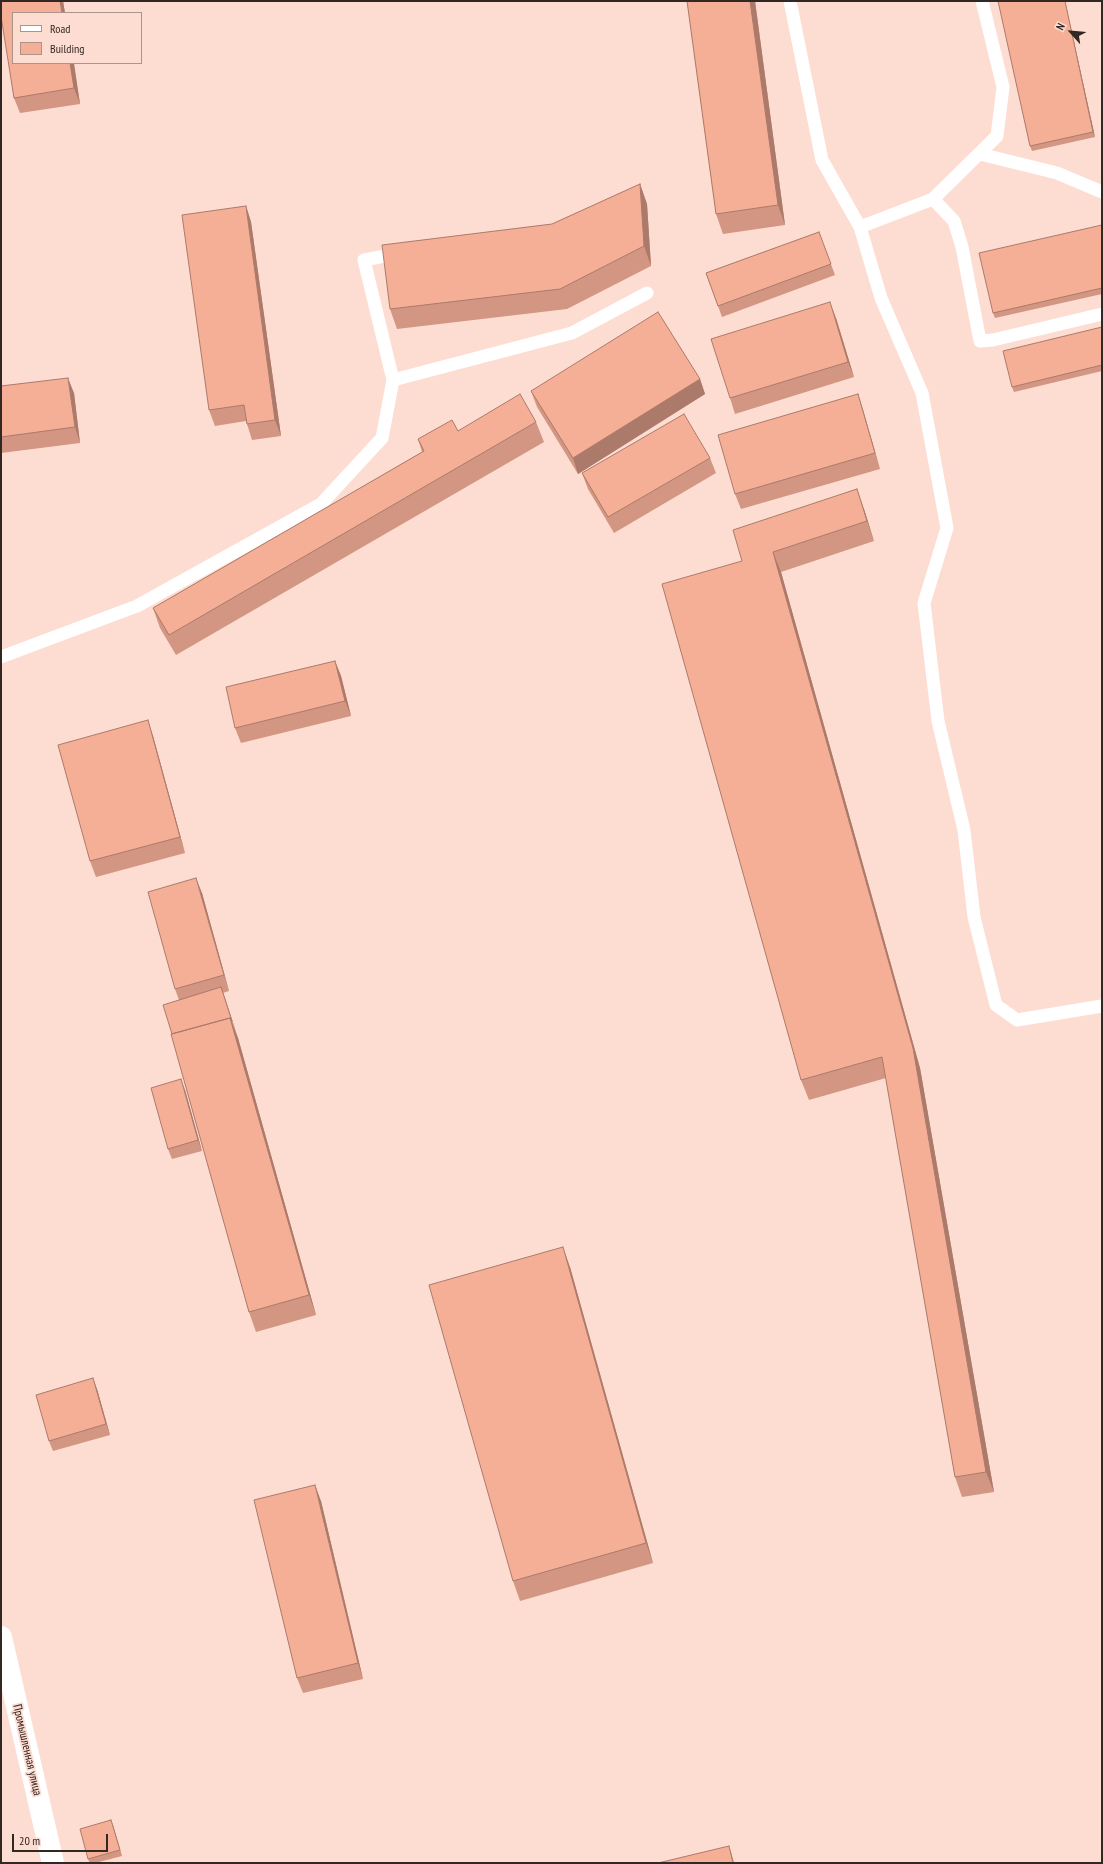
<!DOCTYPE html>
<meta charset="utf-8">
<style>
body{margin:0}
#map{position:relative;width:1103px;height:1864px;overflow:hidden;background:#fddcd1;font-family:"PT Sans Narrow",sans-serif}
canvas{display:block}
.frame{position:absolute;inset:0;border:2px solid #332723;pointer-events:none}
.legend{position:absolute;left:12px;top:12px;width:130px;height:52px;box-sizing:border-box;background:#fddcd1;border:1px solid #ac948b;margin:0;padding:5px 7px;list-style:none;font-size:12px;color:#332723}
.legend li{display:flex;align-items:center;gap:8px;height:20px}
.legend b{width:20px;border:1px solid #ac948b}
.north{position:absolute;left:1051px;top:12px;width:40px;height:40px;-webkit-text-stroke:3px #fddcd1;paint-order:stroke;rotate:297deg;font-size:11px;font-weight:700;line-height:16px;text-align:center;color:#332723}
.north::after{content:'';display:block;margin:auto;width:14px;height:18px;background:#332723;clip-path:polygon(50% 0,100% 100%,50% 72%,0 100%)}
.scale{position:absolute;left:12px;top:1834px;width:96px;height:18px;box-sizing:border-box;border:2px solid #332723;border-top:0;padding-left:5px;font-size:12px;line-height:14px;white-space:nowrap;color:#332723;-webkit-text-stroke:3px #fddcd1;paint-order:stroke}
</style>
<div id="map">
<canvas width="1103" height="1864"></canvas>
<div class="frame"></div>
<ul class="legend">
<li><b style="height:5px;background:#fff"></b>Road</li>
<li><b style="height:11px;background:#f5af97"></b>Building</li>
</ul>
<div class="north">N</div>
<div class="scale">20 m</div>
</div>
<script>
const context = document.querySelector('canvas').getContext('2d');
context.lineJoin = 'round';
const poly = rows => new Path2D(rows.map(r => 'M' + r).join(''));
function trace(path, color, width, dash) { context.strokeStyle = color; context.lineWidth = width; context.lineCap = dash ? 'butt' : 'round'; context.setLineDash(dash || []); context.stroke(path); }
function fill(path, color) { context.fillStyle = color; context.fill(path, 'evenodd'); }
function label(font, color, halo, rows, align = 'center') {
  context.font = font + ' "PT Sans Narrow",sans-serif'; context.lineWidth = 3.5; context.setLineDash([]); context.textBaseline = 'middle'; context.strokeStyle = halo; context.fillStyle = color; for (const [text, x, y, turn = 0] of rows) {
    context.save(); context.translate(x, y); context.rotate((+turn || 0) * Math.PI / 180); context.textAlign = isNaN(turn) ? turn : align; if (halo) context.strokeText(text, 0, 0); context.fillText(text, 0, 0); context.restore();
  }
}
trace(poly([
 [790,1,822,160,860,227],
 [980,154,1057,173,1102,192],
 [933,199,997,136,1003,87,982,1],
 [1102,314,993,340,980,341,962,247,954,221,933,199,860,227,881,298,922,393,947,528,924,603,938,721,964,830,974,917,996,1005,1017,1020,1102,1006],
 [393,380,364,260,401,253],
 [1,657,137,606,321,504,382,438,393,380,572,333,647,293]
]), '#fff', 13);
trace(poly([
 [1,1637,53,1863]
]), '#fff', 22);
fill(poly([
 [1,1,63,1,80,104,20,113,14,98],
 [687,1,755,1,785,225,723,234,716,214],
 [1065,1,1095,137,1032,151,1030,146],
 [640,184,647,204,651,266,567,309,397,329,390,309,552,224],
 [246,206,251,222,281,436,252,440,247,424,246,421,215,426,209,410],
 [1102,225,1102,294,995,318,993,313],
 [819,232,835,275,722,317,706,273],
 [836,318,854,377,735,414,730,398],
 [1102,327,1102,371,1014,392,1012,387],
 [700,379,705,394,578,474,537,407,531,391],
 [1,386,74,393,80,443,1,453],
 [858,394,863,410,880,469,741,509,735,494],
 [536,422,544,442,176,655,160,628,153,608,422,452,418,439],
 [710,458,716,473,614,533,588,489,582,473],
 [864,509,874,541,781,572,920,1068,994,1492,962,1497,955,1477,886,1078,809,1100,801,1080,742,561],
 [335,661,341,676,351,716,241,743,235,728],
 [153,736,185,853,96,877,90,861],
 [202,893,229,991,223,993,238,1038,316,1315,256,1332,249,1312,172,1034,179,1000,175,989],
 [185,1090,202,1151,172,1159,168,1149],
 [570,1267,653,1563,520,1601,513,1581],
 [97,1389,110,1435,53,1451,49,1441],
 [321,1501,363,1679,303,1693,297,1678],
 [111,1820,122,1856,95,1863,90,1863,88,1859]
]), '#d39682');
fill(poly([
 [60,1,63,1,65,13,62,13],
 [750,1,755,1,785,225,778,205],
 [1065,1,1095,137,1093,132],
 [70,63,74,63,80,104,74,88],
 [640,184,647,204,651,266,644,246],
 [246,206,251,222,281,436,275,420],
 [830,302,836,318,854,377,848,362],
 [68,378,74,393,80,443,75,427],
 [700,379,705,394,578,474,573,458],
 [858,394,863,410,880,469,875,453],
 [857,489,864,509,874,541,867,521],
 [773,552,781,572,920,1068,994,1492,986,1472],
 [335,661,341,676,351,716,345,701],
 [148,720,153,736,185,853,180,837],
 [196,878,202,893,229,991,224,975],
 [221,987,225,998,236,1032,232,1021],
 [230,1018,238,1038,316,1315,309,1295],
 [181,1079,185,1090,202,1151,198,1140],
 [563,1247,570,1267,653,1563,646,1543],
 [93,1378,97,1389,110,1435,106,1424],
 [315,1485,321,1501,363,1679,358,1663],
 [111,1820,113,1825,122,1856,120,1850],
 [729,1846,731,1852,734,1863,733,1863]
]), '#ac7a6a');
const building = poly([
 [1,1,60,1,62,13,13,13,13,63,70,63,74,88,14,98,1,16,1,1],
 [687,1,750,1,778,205,716,214,687,1],
 [998,1,1065,1,1093,132,1030,146,998,1],
 [640,184,644,246,560,289,390,309,382,245,552,224,640,184],
 [246,206,275,420,247,424,244,405,209,410,182,215,246,206],
 [1102,225,1102,288,993,313,979,253,1102,225],
 [819,232,831,264,718,306,706,273,819,232],
 [830,302,848,362,730,398,711,339,830,302],
 [658,312,700,379,573,458,531,391,658,312],
 [1102,327,1102,365,1012,387,1003,351,1102,327],
 [68,378,75,427,1,437,1,386,68,378],
 [520,394,536,422,169,635,153,608,424,451,418,439,452,420,458,431,520,394],
 [858,394,875,453,735,494,718,435,858,394],
 [684,414,710,458,608,517,582,473,684,414],
 [857,489,867,521,773,552,913,1048,986,1472,955,1477,882,1057,801,1080,662,584,742,561,733,530,857,489],
 [335,661,345,701,235,728,226,687,335,661],
 [148,720,180,837,90,861,58,745,148,720],
 [196,878,224,975,175,989,148,892,196,878],
 [221,987,232,1021,230,1018,172,1034,163,1005,221,987],
 [230,1018,309,1295,249,1312,171,1034,230,1018],
 [181,1079,198,1140,168,1149,151,1088,181,1079],
 [563,1247,646,1543,513,1581,429,1285,563,1247],
 [93,1378,106,1424,49,1441,36,1395,93,1378],
 [315,1485,358,1663,297,1678,254,1500,315,1485],
 [111,1820,120,1850,88,1859,80,1829,111,1820],
 [729,1846,733,1863,658,1863,729,1846]
]);
fill(building, '#f5af97');
trace(building, '#ac7a6a', 1);
label('12px', '#332723', '#fddcd1', [
 ["Промышленная улица",27,1750,77]
]);
</script>
